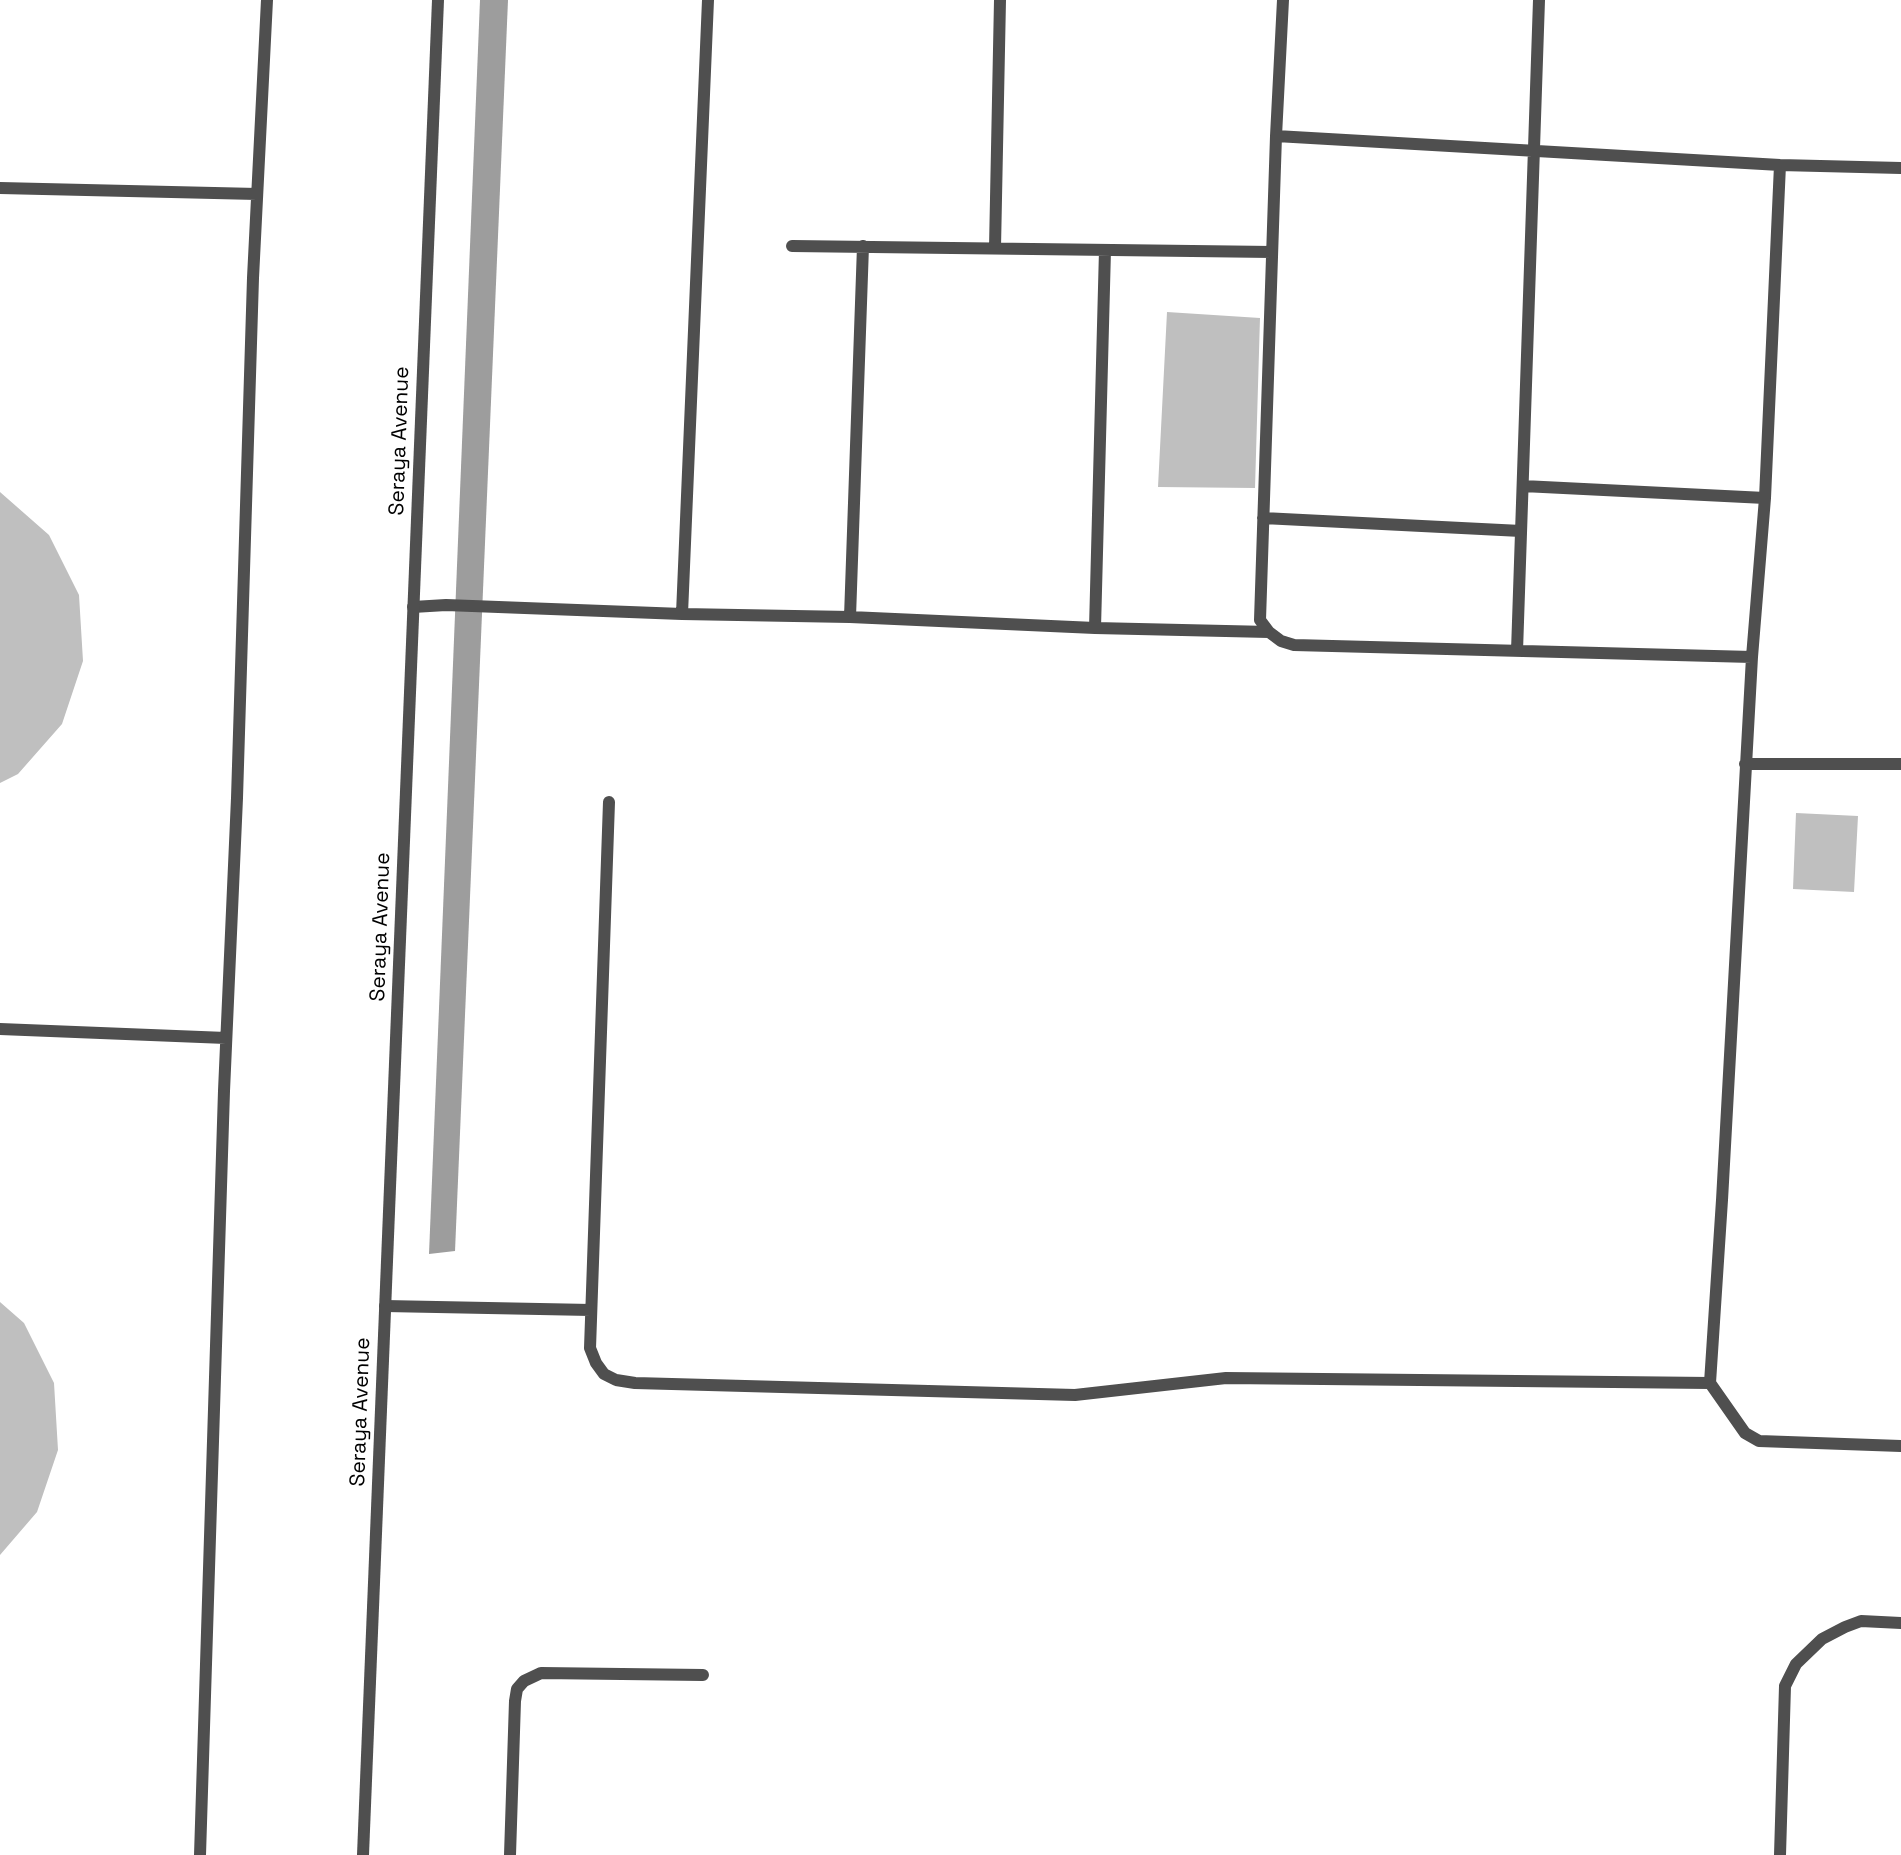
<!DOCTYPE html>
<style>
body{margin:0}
canvas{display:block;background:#fff}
</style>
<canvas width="1901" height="1855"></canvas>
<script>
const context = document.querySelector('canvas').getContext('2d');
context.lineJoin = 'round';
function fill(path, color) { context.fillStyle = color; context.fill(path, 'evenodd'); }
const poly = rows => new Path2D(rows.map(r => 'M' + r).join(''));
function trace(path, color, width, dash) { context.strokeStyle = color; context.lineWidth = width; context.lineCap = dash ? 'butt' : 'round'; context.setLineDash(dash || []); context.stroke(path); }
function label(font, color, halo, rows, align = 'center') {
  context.font = font + ' "Space Grotesk",sans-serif'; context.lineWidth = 5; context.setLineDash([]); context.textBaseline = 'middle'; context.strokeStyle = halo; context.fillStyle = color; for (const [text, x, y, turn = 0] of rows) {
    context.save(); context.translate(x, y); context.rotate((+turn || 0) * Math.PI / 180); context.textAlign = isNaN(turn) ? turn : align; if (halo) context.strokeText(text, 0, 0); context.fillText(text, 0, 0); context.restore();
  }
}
fill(poly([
 [480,0,508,0,455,1251,429,1254]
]), '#9d9d9d');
fill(poly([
 [1167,312,1260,318,1255,488,1158,487],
 [0,492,49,535,79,595,83,661,62,724,18,774,0,783],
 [1796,813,1858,816,1854,892,1793,889],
 [0,1302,24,1323,54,1383,58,1450,37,1512,0,1555]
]), '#bfbfbf');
trace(poly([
 [1283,0,1276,136,1260,620,1269,632,1281,641,1294,645,1752,657],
 [1276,136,1780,165,1901,168],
 [1780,165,1765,498,1752,657,1722,1200,1710,1383,1745,1433,1759,1441,1901,1446],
 [0,188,257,194],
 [792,246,1272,252],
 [995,248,1000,0],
 [1523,486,1765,498],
 [1263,518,1521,531],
 [413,607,446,605,682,614,850,617,1095,628,1269,632],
 [682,614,708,0],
 [850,617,863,246],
 [1095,628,1105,250],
 [1517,651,1539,0],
 [1745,764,1901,764],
 [609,802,590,1348,596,1363,604,1374,616,1380,635,1383,1075,1395,1226,1378,1710,1383],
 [0,1029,226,1038],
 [385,1306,591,1310],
 [200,1855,224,1091,237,798,253,278,267,0],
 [510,1855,515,1701,517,1689,524,1681,541,1673,703,1675],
 [1780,1855,1785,1686,1796,1664,1822,1639,1845,1627,1861,1621,1901,1623]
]), '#4f4f4f', 12);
trace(poly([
 [363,1855,438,0]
]), '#4f4f4f', 12);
label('21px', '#000', '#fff', [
 ["Seraya Avenue",400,441,-88],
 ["Seraya Avenue",381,927,-88],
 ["Seraya Avenue",361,1412,-88]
]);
</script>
